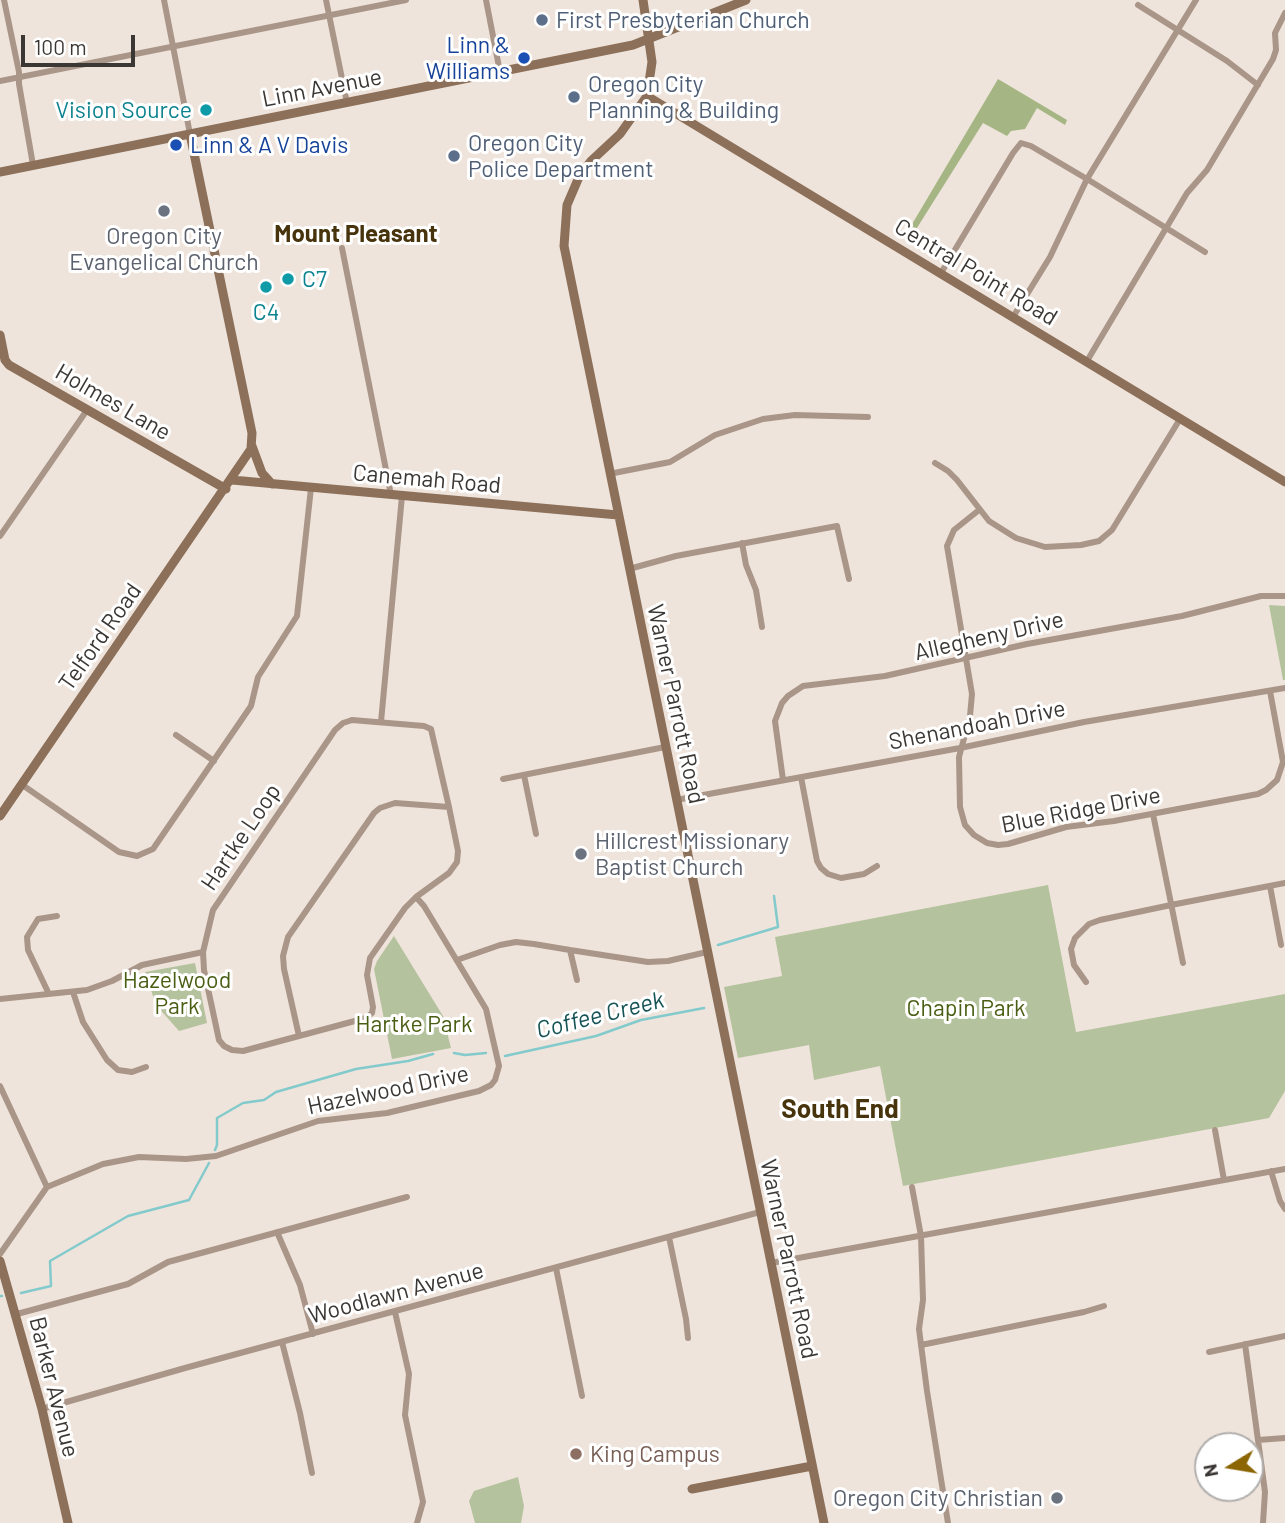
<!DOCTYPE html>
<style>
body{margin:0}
#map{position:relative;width:1285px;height:1523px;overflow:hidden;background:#efe4db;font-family:Barlow,sans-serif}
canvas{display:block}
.north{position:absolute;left:1194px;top:1432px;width:70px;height:70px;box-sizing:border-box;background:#fff;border:2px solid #b1afae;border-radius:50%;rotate:259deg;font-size:19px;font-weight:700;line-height:28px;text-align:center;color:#3b3734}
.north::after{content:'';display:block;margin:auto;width:24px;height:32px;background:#8c6505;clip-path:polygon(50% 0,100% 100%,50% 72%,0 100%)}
.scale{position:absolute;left:21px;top:35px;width:114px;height:32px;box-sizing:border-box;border:4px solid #3b3734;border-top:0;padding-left:9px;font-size:21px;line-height:24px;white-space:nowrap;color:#3b3734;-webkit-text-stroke:5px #fff;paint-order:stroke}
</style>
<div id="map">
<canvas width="1285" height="1523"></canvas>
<div class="north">N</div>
<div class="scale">100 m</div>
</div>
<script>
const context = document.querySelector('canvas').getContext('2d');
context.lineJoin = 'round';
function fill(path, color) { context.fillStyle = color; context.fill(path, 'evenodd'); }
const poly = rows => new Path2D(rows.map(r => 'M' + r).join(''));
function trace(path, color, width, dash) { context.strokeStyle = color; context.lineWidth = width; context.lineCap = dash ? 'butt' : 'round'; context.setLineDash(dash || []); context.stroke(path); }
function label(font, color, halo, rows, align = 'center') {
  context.font = font + ' Barlow,sans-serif'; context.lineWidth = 6; context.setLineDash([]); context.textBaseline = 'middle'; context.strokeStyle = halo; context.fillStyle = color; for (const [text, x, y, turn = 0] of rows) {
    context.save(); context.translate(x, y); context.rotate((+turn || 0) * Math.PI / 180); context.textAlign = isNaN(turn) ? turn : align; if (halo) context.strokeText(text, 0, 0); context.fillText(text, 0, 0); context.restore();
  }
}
fill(poly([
 [1269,605,1285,606,1285,680,1283,680],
 [1048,885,1076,1032,1285,994,1285,1091,1269,1118,903,1186,880,1066,814,1080,809,1045,738,1058,724,987,782,976,775,937],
 [394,936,443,1016,451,1048,392,1059,374,969,377,961],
 [195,963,207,1023,179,1031,156,1005,145,972],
 [518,1477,524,1506,521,1523,475,1523,469,1501,474,1491]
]), '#b5c29e');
fill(poly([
 [998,79,1067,120,1065,125,1037,108,1025,129,1011,131,1007,136,983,123,910,239,905,236]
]), '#a5b684');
trace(poly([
 [718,945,778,927,774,896],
 [454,1053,465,1055,486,1053],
 [505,1056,596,1036,641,1020,704,1008],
 [215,1150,217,1145,217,1118,243,1103,264,1100,276,1092,356,1069,408,1061,433,1054],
 [21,1293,51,1286,50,1261,128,1216,189,1200,209,1163],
 [0,1296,2,1296]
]), '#83cacc', 2.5);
trace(poly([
 [4,0,19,72,19,84,33,165],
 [164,0,190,134],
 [326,0,347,103],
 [486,0,500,72],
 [1138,5,1227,61,1258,85],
 [0,81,406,0],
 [342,248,391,495],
 [941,273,1013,153,1021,143,1031,146,1087,179,1205,252],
 [1013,317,1050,257,1087,179,1196,0],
 [1087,361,1187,193,1207,170,1273,59,1276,50,1275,33,1285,13],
 [935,463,948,471,957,480,989,521,1016,538,1045,547,1081,545,1099,541,1112,530,1180,419],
 [609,474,670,462,715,435,763,419,795,415,868,417],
 [979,510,954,530,947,546,972,694,970,716,959,757,960,807,965,825,974,835,987,843,998,845,1008,844,1066,827,1114,821,1258,794,1266,790,1277,780,1283,762,1270,691],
 [0,536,87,410],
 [742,543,746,565,756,590,762,627],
 [629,569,676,556,837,526,849,579],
 [352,720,424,726,431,729,449,807,458,851,457,862,449,873,416,897,405,908,370,958,367,975,373,1007,372,1013,366,1018,299,1036,243,1051,232,1050,224,1046,219,1040,204,970,203,952,213,910,335,730,343,723,352,720],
 [381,722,402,496],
 [176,735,214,761],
 [524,775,536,834],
 [801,777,817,861,821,868,828,874,841,878,864,874,877,866],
 [503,779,665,747],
 [783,780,775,721,782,703,788,696,803,686,885,676,1027,644,1182,616,1261,596,1285,596],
 [21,784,119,852,137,856,153,849,251,706,258,677,297,616,311,488],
 [676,800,960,748,1084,722,1285,688],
 [1153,814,1183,963],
 [1270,886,1281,945],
 [570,950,648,962,668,961,707,952],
 [457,960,500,945,516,942,534,944,570,950,577,980],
 [1086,982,1074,965,1071,949,1075,938,1089,924,1100,920,1171,905,1285,883],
 [48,992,28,950,27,937,38,919,57,916],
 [73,992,83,1022,107,1060,118,1070,132,1072,146,1067],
 [0,999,87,990,112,981,142,965,203,952],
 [299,1036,284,969,283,956,288,937,374,813,380,808,395,803,449,807],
 [0,1086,47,1187],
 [1215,1130,1224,1180],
 [1271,1171,1280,1201,1285,1209],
 [912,1187,921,1236,923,1300,919,1329,927,1391,948,1523],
 [277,1232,300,1285,313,1334],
 [669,1237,686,1319,688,1338],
 [0,1254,47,1187,103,1164,139,1157,186,1159,216,1156,318,1121,387,1113,479,1091,491,1085,495,1080,499,1066,486,1009,424,906,416,897],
 [771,1263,1285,1169],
 [556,1268,582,1396],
 [395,1312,409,1374,405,1415,423,1502,417,1523],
 [17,1314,128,1284,168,1262,407,1197],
 [282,1342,300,1413,312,1473],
 [1245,1344,1265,1492,1263,1523],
 [921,1345,1084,1312,1104,1306],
 [1209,1352,1285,1336],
 [42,1409,185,1368,760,1212],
 [1258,1440,1285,1438]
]), '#aa9688', 6);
trace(poly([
 [643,0,652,62,647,96,620,134,591,161,579,177,567,205,564,246,824,1523],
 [647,96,1285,482],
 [0,172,633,45,746,0],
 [0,335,5,360,9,365,226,489],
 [252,446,262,473,272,484],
 [232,480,618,515],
 [0,816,251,449,252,433,190,134],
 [0,1261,42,1409,68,1523],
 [692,1489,812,1466]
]), '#8c705a', 9);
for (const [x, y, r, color] of [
 [542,20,7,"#5c6f8a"],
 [524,58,7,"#1a4fb4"],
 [574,97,7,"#5c6f8a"],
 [206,110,7,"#0f9aa8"],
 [176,145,7,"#1a4fb4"],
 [454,156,7,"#5c6f8a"],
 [164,211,7,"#6b7280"],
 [288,279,7,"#0f9aa8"],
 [266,287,7,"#0f9aa8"],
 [581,854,7,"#6b7280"],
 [576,1454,7,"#8d6e63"],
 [1057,1498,7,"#6b7280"]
]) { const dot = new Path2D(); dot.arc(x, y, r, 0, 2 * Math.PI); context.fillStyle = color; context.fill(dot); trace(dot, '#fff', 2.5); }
label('23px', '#4e5e75', '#fff', [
 ["First Presbyterian Church",556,20],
 ["Oregon City",588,84],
 ["Planning & Building",588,110],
 ["Oregon City",468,143],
 ["Police Department",468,169]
], 'left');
label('23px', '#164399', '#fff', [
 ["Linn &",510,45],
 ["Williams",510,71],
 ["Linn & A V Davis",190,145,"left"]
], 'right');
label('23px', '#3b3734', '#fff', [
 ["Linn Avenue",322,88,-11],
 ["Central Point Road",976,272,31],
 ["Holmes Lane",113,402,30],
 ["Canemah Road",427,479,5],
 ["Allegheny Drive",989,636,-13],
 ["Telford Road",100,637,-55],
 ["Warner Parrott Road",676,704,78],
 ["Shenandoah Drive",977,725,-11],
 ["Blue Ridge Drive",1081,810,-11],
 ["Hartke Loop",241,837,-56],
 ["Hazelwood Drive",388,1090,-12],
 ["Warner Parrott Road",789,1259,78],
 ["Woodlawn Avenue",396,1293,-15],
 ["Barker Avenue",54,1387,76]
]);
label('23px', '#0d838f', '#fff', [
 ["Vision Source",192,110],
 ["C7",302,279,"left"],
 ["C4",266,312,"center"]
], 'right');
label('23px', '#5b616d', '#fff', [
 ["Oregon City",164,236],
 ["Evangelical Church",164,262],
 ["Hillcrest Missionary",595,841,"left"],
 ["Baptist Church",595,867,"left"],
 ["Oregon City Christian",1043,1498,"right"]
]);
label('23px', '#4a5e13', '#fff', [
 ["Hazelwood",177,980],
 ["Park",177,1006],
 ["Chapin Park",966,1008],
 ["Hartke Park",414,1024]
]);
label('23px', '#785e54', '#fff', [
 ["King Campus",590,1454]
], 'left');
label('bold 24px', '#47340d', '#fff', [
 ["Mount Pleasant",356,234]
]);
label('italic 24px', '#165356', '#fff', [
 ["Coffee Creek",600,1015,-14]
]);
label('bold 26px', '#47340d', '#fff', [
 ["South End",840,1109]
]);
</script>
